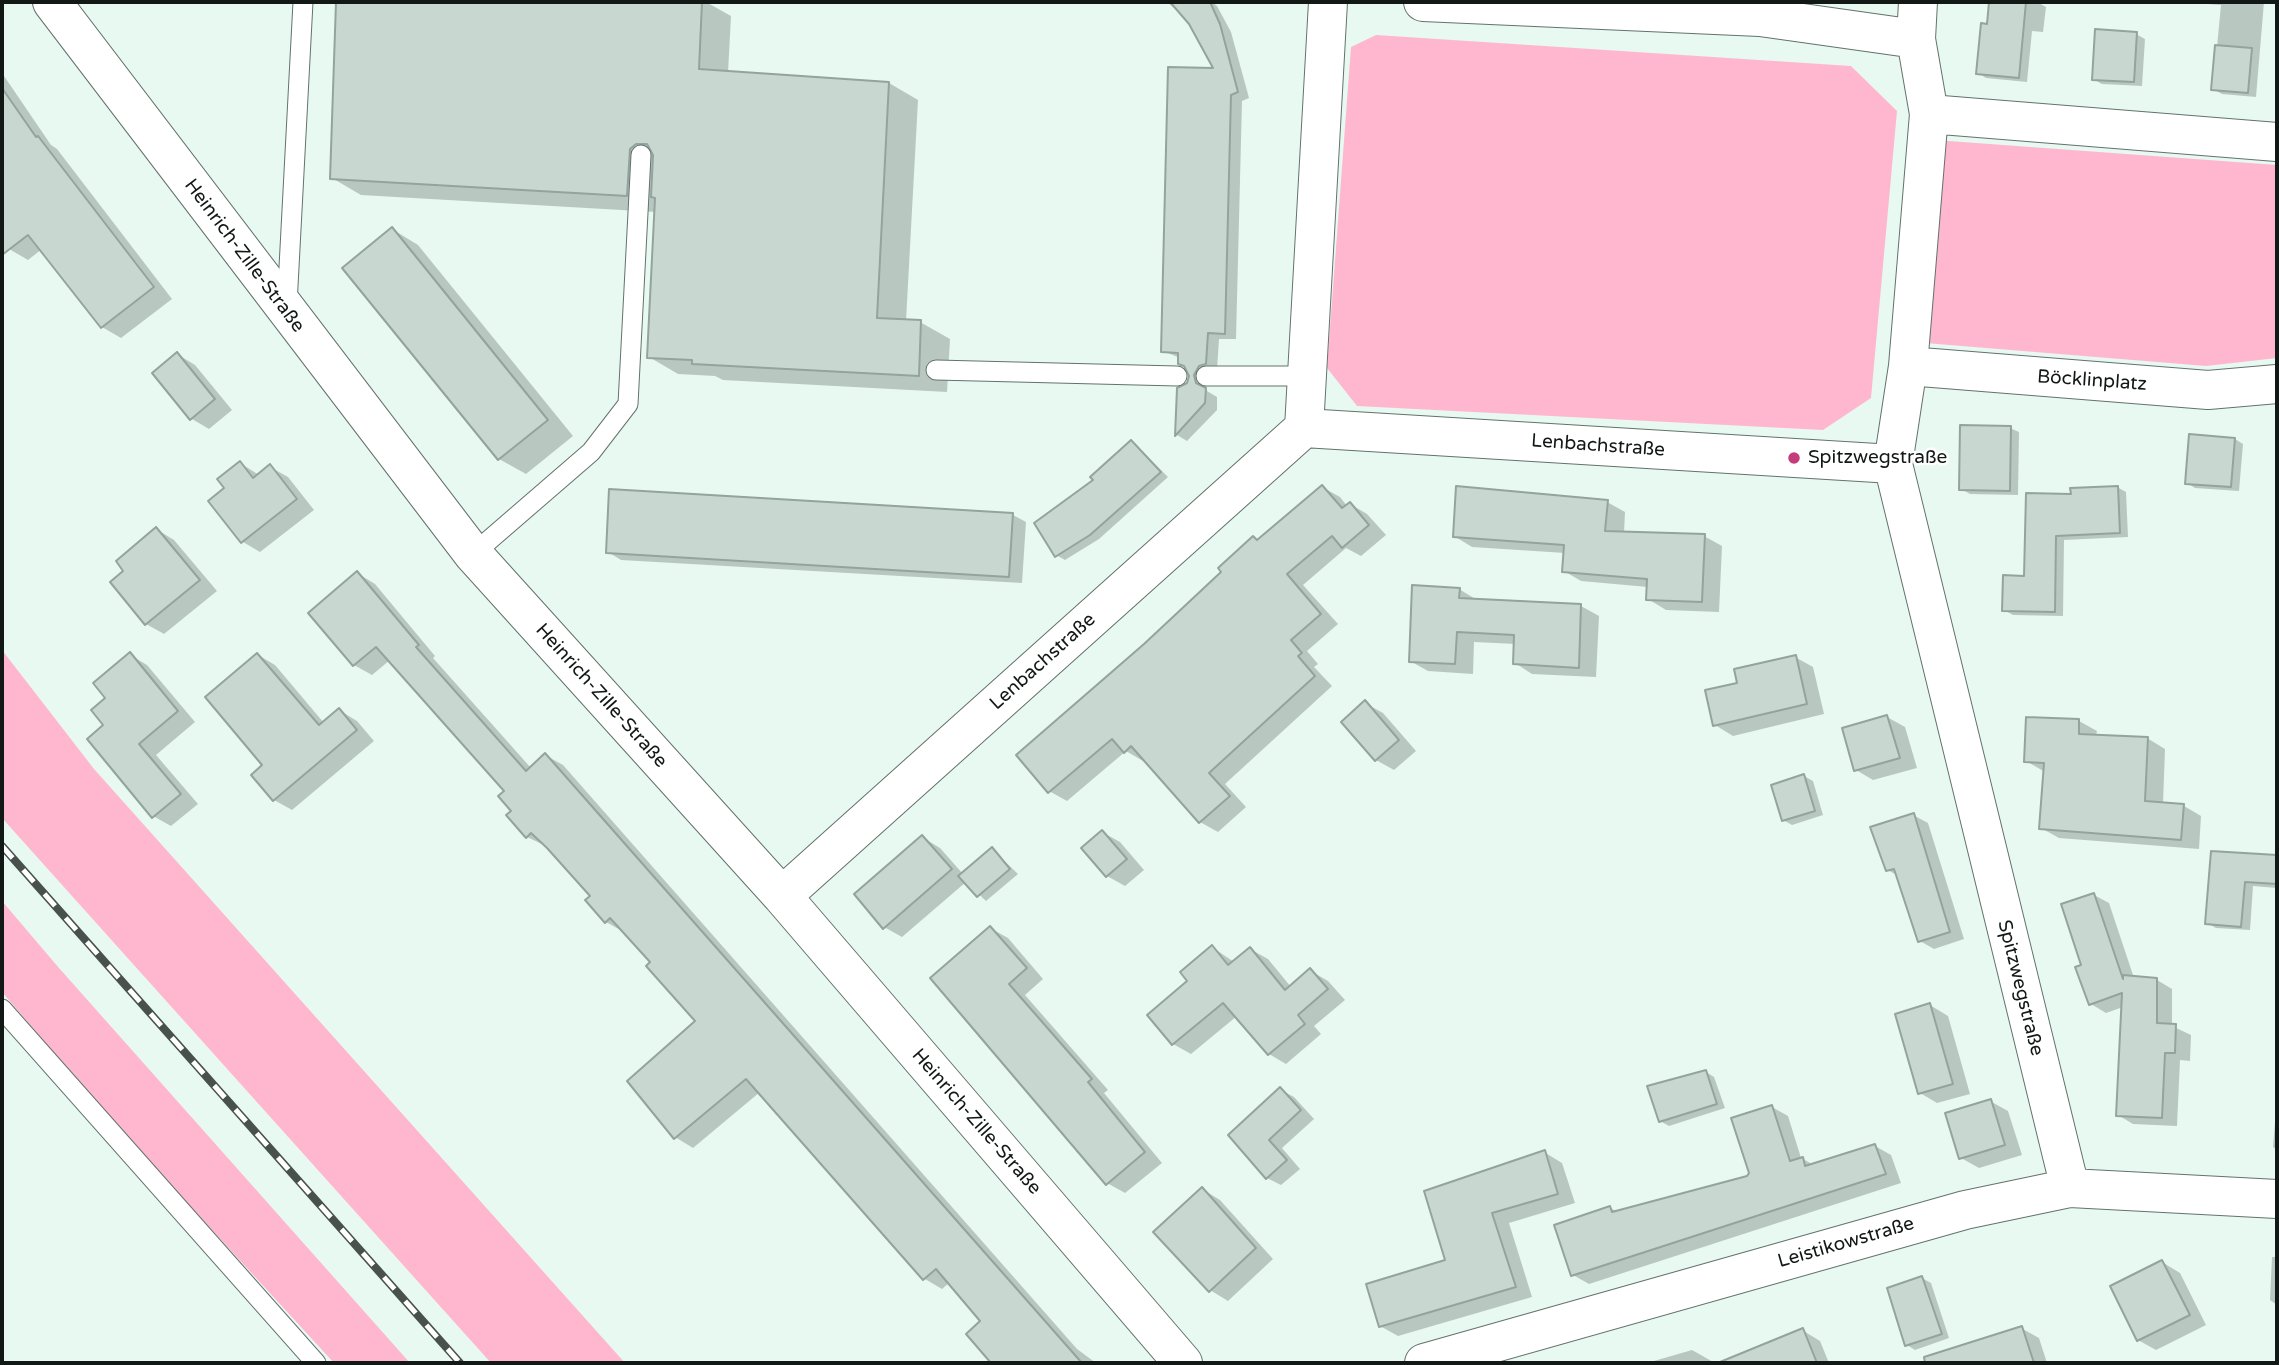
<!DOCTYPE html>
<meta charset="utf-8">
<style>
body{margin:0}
#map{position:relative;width:2279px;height:1365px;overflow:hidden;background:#e8f9f2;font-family:"Varela Round",sans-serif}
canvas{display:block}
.frame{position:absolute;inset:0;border:4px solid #121816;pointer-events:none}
</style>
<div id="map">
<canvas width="2279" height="1365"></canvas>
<div class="frame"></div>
</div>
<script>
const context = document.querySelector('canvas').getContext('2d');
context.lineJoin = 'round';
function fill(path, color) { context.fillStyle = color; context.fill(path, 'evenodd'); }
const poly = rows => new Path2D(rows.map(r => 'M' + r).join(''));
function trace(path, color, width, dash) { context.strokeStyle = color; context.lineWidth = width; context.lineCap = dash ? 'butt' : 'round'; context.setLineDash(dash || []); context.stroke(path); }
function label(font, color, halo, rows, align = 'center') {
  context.font = font + ' "Varela Round",sans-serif'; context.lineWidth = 5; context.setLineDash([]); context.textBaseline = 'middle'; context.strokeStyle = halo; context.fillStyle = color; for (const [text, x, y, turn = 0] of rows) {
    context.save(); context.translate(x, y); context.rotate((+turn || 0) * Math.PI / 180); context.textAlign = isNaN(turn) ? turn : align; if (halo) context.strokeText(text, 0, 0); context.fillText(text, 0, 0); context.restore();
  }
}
fill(poly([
 [1376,35,1851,66,1897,111,1871,398,1823,430,1357,406,1327,368,1351,47],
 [1935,140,2277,165,2277,358,2206,366,1925,343],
 [2,650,94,769,625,1363,491,1363,2,818],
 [2,901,59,968,410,1363,334,1363,112,1121,2,992]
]), '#ffb7d0');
fill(poly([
 [338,2,706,2,731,16,728,73,889,83,918,100,906,321,920,322,950,339,947,392,723,380,715,376,678,374,649,357,656,212,361,195,332,178],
 [1167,2,1212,2,1217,6,1231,32,1249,98,1242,101,1236,339,1219,339,1217,370,1205,382,1207,391,1217,397,1217,410,1187,441,1177,435,1178,389,1188,384,1191,375,1180,358,1163,351,1216,70,1190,22],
 [1991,2,2037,2,2046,7,2043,32,2032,31,2027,82,1986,78,1978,73],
 [2179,2,2264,2,2256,97,2222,94,2213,89,2221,5],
 [2136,34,2145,39,2142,86,2102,84,2093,79],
 [2,73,51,145,57,149,172,299,121,338,102,327,42,249,28,260,9,249,2,240],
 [392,229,418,245,573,436,526,474,499,459],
 [177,354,195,365,232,410,209,429,192,419],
 [2010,428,2019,432,2018,495,1970,494,1961,489],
 [2235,439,2243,444,2239,491,2195,488,2187,483],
 [1132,442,1168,477,1099,539,1065,560,1056,555,1096,480],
 [240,463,259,475,270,467,288,477,314,510,260,552,243,542,226,489],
 [1322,487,1340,497,1347,506,1350,504,1367,514,1386,535,1361,556,1346,548,1303,585,1338,624,1307,651,1318,664,1314,667,1332,686,1225,784,1246,807,1218,832,1200,822,1145,759,1143,761,1126,751,1067,801,1049,791,1146,646,1258,541],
 [2117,487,2126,492,2128,537,2064,540,2063,616,2013,615,2004,610,2073,496],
 [1607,502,1625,512,1624,533,1704,536,1722,546,1719,612,1666,610,1648,599,1648,587,1581,581,1564,571,1565,553,1472,547,1454,536],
 [1013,515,1026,522,1022,583,621,560,608,552],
 [156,529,174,540,217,591,164,634,146,624],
 [357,573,375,584,435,656,433,658,531,768,545,755,563,765,1077,1349,1096,1363,1024,1363,1021,1360,1017,1363,996,1363,990,1360,982,1321,949,1283,942,1289,925,1279,760,1092,693,1148,675,1137,698,1021,653,962,624,932,606,922,592,896,546,846,527,837,508,816,513,811,506,791,390,660,372,675,354,665],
 [1459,589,1477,600,1581,606,1599,616,1596,677,1532,674,1515,663,1516,644,1474,642,1473,674,1428,671,1410,661],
 [130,655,147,665,195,722,156,755,198,804,171,826,153,816,108,698],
 [258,655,275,665,324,723,339,710,357,721,374,741,292,810,274,800,264,765],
 [1795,657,1813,667,1824,714,1733,736,1715,725,1739,684],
 [1365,703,1383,713,1416,751,1394,770,1376,760],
 [1887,717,1905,727,1917,768,1873,780,1856,770],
 [2079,721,2097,731,2096,736,2147,738,2165,749,2163,804,2184,806,2201,816,2199,849,2059,838,2041,828,2045,772,2026,761],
 [1804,776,1813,781,1823,815,1792,825,1783,820],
 [1913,815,1928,823,1964,939,1934,949,1920,941,1898,876,1888,870],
 [1102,832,1120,842,1144,870,1125,886,1107,876],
 [922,837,940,848,963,874,992,849,1018,874,986,901,966,882,902,937,884,927],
 [2213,853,2277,856,2277,888,2253,886,2250,930,2216,928,2207,923],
 [2094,895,2109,903,2134,978,2157,980,2172,989,2172,1026,2191,1035,2190,1061,2180,1060,2177,1126,2133,1124,2118,1115,2123,1007,2106,1013,2091,1004,2083,966],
 [990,928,1008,938,1043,979,1025,995,1108,1090,1104,1093,1162,1163,1125,1193,1107,1183,932,978],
 [1212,947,1234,962,1250,949,1268,959,1291,987,1311,971,1328,981,1345,1000,1314,1026,1321,1034,1286,1064,1269,1054,1237,1016,1191,1054,1173,1044,1190,982],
 [1930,1005,1948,1016,1970,1094,1937,1103,1920,1093],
 [1706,1072,1714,1077,1725,1108,1669,1126,1660,1121],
 [1281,1090,1294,1097,1314,1119,1282,1148,1300,1169,1281,1185,1267,1178,1231,1136],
 [2277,1098,2277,1150,2273,1147],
 [1990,1101,2008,1111,2022,1155,1979,1168,1961,1158],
 [1772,1107,1788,1116,1801,1158,1814,1165,1875,1146,1891,1155,1901,1183,1589,1284,1573,1275,1610,1208,1618,1212,1749,1178],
 [1544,1152,1562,1163,1575,1203,1509,1223,1532,1297,1398,1336,1380,1326,1447,1261],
 [1202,1189,1220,1200,1273,1259,1228,1301,1210,1290],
 [2272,1257,2277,1257,2277,1305,2270,1300],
 [2162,1262,2180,1273,2206,1325,2156,1350,2138,1340],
 [1922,1278,1931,1283,1949,1338,1915,1350,1907,1345],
 [2021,1328,2039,1338,2047,1363,1971,1363,1965,1346],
 [1802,1330,1820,1341,1829,1363,1771,1363,1764,1346],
 [1692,1350,1715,1363,1647,1363]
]), '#0003');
const building = poly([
 [336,2,702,2,699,69,889,82,877,318,921,320,919,376,692,364,692,360,647,358,655,198,651,197,653,155,647,144,636,144,630,149,627,196,330,179,336,2],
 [1170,2,1210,2,1220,24,1238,92,1231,95,1225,334,1208,333,1206,364,1199,366,1194,375,1196,383,1206,388,1205,403,1175,436,1177,388,1187,383,1189,376,1184,366,1178,364,1178,353,1161,352,1168,67,1213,68,1189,24,1170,2],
 [1989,2,2026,2,2019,78,1976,74,1981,23,1987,24,1989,2],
 [2095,29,2137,32,2134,82,2092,80,2095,29],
 [2215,45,2252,48,2248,93,2211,90,2215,45],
 [2,88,36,137,38,136,154,287,101,328,28,235,2,255,2,88],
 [392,227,548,420,498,460,342,268,392,227],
 [177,352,215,399,190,420,152,373,177,352],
 [1960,425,2011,426,2010,491,1959,490,1960,425],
 [2189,434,2235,438,2231,487,2185,484,2189,434],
 [1131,440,1161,472,1090,535,1055,557,1034,523,1093,480,1090,477,1131,440],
 [240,461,253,478,270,464,297,499,241,543,208,501,224,488,217,479,240,461],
 [1322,485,1342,508,1350,502,1369,525,1342,548,1332,536,1287,574,1321,614,1291,640,1302,653,1298,656,1315,676,1209,773,1230,796,1199,823,1131,746,1124,753,1112,739,1048,793,1016,755,1144,644,1221,572,1218,568,1253,536,1257,540,1322,485],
 [1456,486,1608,500,1605,531,1705,534,1702,602,1646,600,1647,579,1562,572,1564,545,1453,537,1456,486],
 [2118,486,2120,533,2056,536,2055,612,2002,611,2003,575,2024,576,2026,493,2071,494,2070,488,2118,486],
 [609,489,1013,513,1009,577,606,553,609,489],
 [156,527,200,580,145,625,110,582,123,571,116,561,156,527],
 [357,571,419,645,416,647,526,771,545,753,1082,1363,991,1363,966,1334,980,1321,936,1269,923,1280,746,1079,674,1139,627,1081,695,1021,646,966,650,962,610,918,605,923,585,900,590,896,547,848,531,833,526,838,506,815,511,811,498,796,504,791,376,647,353,666,308,613,357,571],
 [1412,585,1460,588,1459,598,1581,604,1579,668,1513,664,1514,635,1457,632,1455,664,1409,662,1412,585],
 [130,652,178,711,139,744,181,794,152,818,87,739,103,725,91,710,105,698,93,683,130,652],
 [257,653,319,725,339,708,357,730,273,801,251,775,262,765,205,697,257,653],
 [1796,655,1807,704,1713,726,1705,690,1737,683,1734,669,1796,655],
 [1365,700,1399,740,1375,761,1341,722,1365,700],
 [1887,715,1900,758,1854,771,1842,728,1887,715],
 [2026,717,2079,719,2079,734,2148,737,2145,801,2184,804,2181,840,2039,829,2044,763,2024,762,2026,717],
 [1804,774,1815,811,1782,821,1771,785,1804,774],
 [1914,813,1950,932,1918,942,1894,869,1886,871,1870,827,1914,813],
 [1102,830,1127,859,1106,877,1081,848,1102,830],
 [922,835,952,869,883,929,854,894,922,835],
 [992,847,1010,869,977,897,958,876,992,847],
 [2211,851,2277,855,2277,884,2245,882,2241,927,2205,924,2211,851],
 [2094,893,2123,979,2123,975,2157,978,2157,1023,2176,1024,2175,1053,2165,1053,2162,1118,2116,1116,2122,993,2089,1005,2075,967,2081,965,2061,904,2094,893],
 [990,926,1027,968,1009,984,1092,1079,1088,1082,1145,1152,1106,1185,930,978,990,926],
 [1212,945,1228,965,1250,947,1285,990,1310,968,1328,989,1298,1015,1305,1024,1268,1055,1223,1003,1172,1045,1147,1015,1187,981,1180,972,1212,945],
 [1930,1003,1953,1084,1918,1094,1895,1014,1930,1003],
 [1706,1070,1717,1104,1659,1122,1647,1086,1706,1070],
 [1280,1087,1301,1110,1269,1140,1287,1160,1266,1179,1228,1135,1280,1087],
 [1991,1099,2005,1145,1959,1159,1945,1113,1991,1099],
 [1772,1105,1790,1161,1803,1157,1805,1166,1875,1144,1886,1174,1571,1276,1554,1225,1610,1206,1612,1212,1747,1176,1749,1173,1731,1118,1772,1105],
 [1545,1150,1558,1194,1492,1213,1516,1287,1379,1327,1366,1284,1445,1260,1424,1191,1545,1150],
 [1202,1187,1256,1248,1209,1292,1153,1232,1202,1187],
 [2162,1260,2190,1315,2137,1341,2110,1286,2162,1260],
 [1922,1276,1942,1334,1905,1346,1887,1288,1922,1276],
 [2022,1326,2034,1363,1925,1363,1924,1357,2022,1326],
 [1803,1328,1817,1363,1720,1363,1720,1362,1803,1328]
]);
fill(building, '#c8d8d1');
trace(building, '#93a39d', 2);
const lane = poly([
 [287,305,303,2],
 [936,370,1177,376],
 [1206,376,1306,376],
 [473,554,591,452,628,404,641,155],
 [2,1009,316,1363]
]);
const street = poly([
 [52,2,473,554,782,896,1183,1363],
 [1423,2,1760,17,1916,39],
 [1918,2,1916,39,1929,114,1908,366,1893,464,2070,1188],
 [1929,114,2277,142],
 [1908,366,2208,390,2277,384],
 [1304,428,1328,2],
 [782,896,1304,428,1893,464],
 [1424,1363,1965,1210,2070,1188,2277,1199]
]);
trace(lane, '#63726c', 21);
trace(street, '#63726c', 40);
trace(lane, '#fff', 19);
trace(street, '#fff', 38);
const rail = poly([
 [2,846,460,1363]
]);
trace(rail, '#48514e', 8);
trace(rail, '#fff', 5, [16]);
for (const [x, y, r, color] of [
 [1794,458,7,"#c43c7a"]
]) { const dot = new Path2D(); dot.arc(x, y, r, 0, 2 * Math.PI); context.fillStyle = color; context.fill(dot); trace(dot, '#fff', 2.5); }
label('19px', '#121816', '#fff', [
 ["Heinrich-Zille-Straße",244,256,53],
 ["Böcklinplatz",2092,381,4],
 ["Lenbachstraße",1598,446,4],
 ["Lenbachstraße",1043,662,-42],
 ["Heinrich-Zille-Straße",601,696,48],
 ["Spitzwegstraße",2020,988,76],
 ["Heinrich-Zille-Straße",976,1122,49],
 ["Leistikowstraße",1846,1243,-16]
]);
label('19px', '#121816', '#fff', [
 ["Spitzwegstraße",1808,458]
], 'left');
</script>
